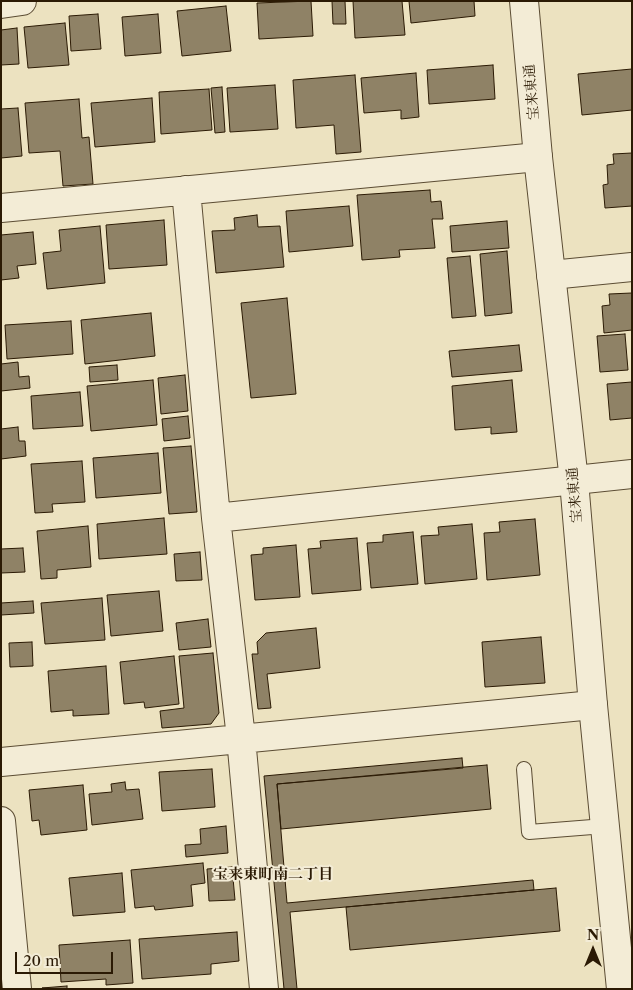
<!DOCTYPE html>
<meta charset="utf-8">
<style>
body{margin:0}
#map{position:relative;width:633px;height:990px;overflow:hidden;background:#ece2c0;font-family:"Libre Caslon Text",serif}
canvas{display:block}
.frame{position:absolute;inset:0;border:2px solid #2b1a04;pointer-events:none}
.north{position:absolute;left:568px;top:925px;width:50px;height:50px;-webkit-text-stroke:4px #f3ecd6;paint-order:stroke;rotate:0deg;font-size:14px;font-weight:700;line-height:20px;text-align:center;color:#2b1a04}
.north::after{content:'';display:block;margin:auto;width:18px;height:22px;background:#2b1a04;clip-path:polygon(50% 0,100% 100%,50% 72%,0 100%)}
.scale{position:absolute;left:15px;top:952px;width:98px;height:22px;box-sizing:border-box;border:2px solid #2b1a04;border-top:0;padding-left:6px;font-size:15px;line-height:18px;white-space:nowrap;color:#2b1a04;-webkit-text-stroke:4px #f3ecd6;paint-order:stroke}
</style>
<div id="map">
<canvas width="633" height="990"></canvas>
<div class="frame"></div>
<div class="north">N</div>
<div class="scale">20 m</div>
</div>
<script>
const context = document.querySelector('canvas').getContext('2d');
context.lineJoin = 'round';
function fill(path, color) { context.fillStyle = color; context.fill(path, 'evenodd'); }
const poly = rows => new Path2D(rows.map(r => 'M' + r).join(''));
function trace(path, color, width, dash) { context.strokeStyle = color; context.lineWidth = width; context.lineCap = dash ? 'butt' : 'round'; context.setLineDash(dash || []); context.stroke(path); }
function label(font, color, halo, rows, align = 'center') {
  context.font = font + ' "Libre Caslon Text","Noto Serif JP",serif'; context.lineWidth = 4; context.setLineDash([]); context.textBaseline = 'middle'; context.strokeStyle = halo; context.fillStyle = color; for (const [text, x, y, turn = 0] of rows) {
    context.save(); context.translate(x, y); context.rotate((+turn || 0) * Math.PI / 180); context.textAlign = isNaN(turn) ? turn : align; if (halo) context.strokeText(text, 0, 0); context.fillText(text, 0, 0); context.restore();
  }
}
const building = poly([
 [311,1,313,36,259,39,257,3,311,1],
 [332,1,345,1,346,24,333,24,332,1],
 [353,1,402,1,405,35,355,38,353,1],
 [409,1,474,1,475,16,411,23,409,1],
 [226,6,231,51,182,56,177,11,226,6],
 [98,14,101,49,71,51,69,16,98,14],
 [158,14,161,53,125,56,122,17,158,14],
 [65,23,69,65,28,68,24,27,65,23],
 [17,28,19,64,1,65,1,30,17,28],
 [493,65,495,99,429,104,427,70,493,65],
 [632,69,632,110,582,115,578,74,632,69],
 [416,73,419,117,401,119,401,110,364,113,361,78,416,73],
 [355,75,361,152,336,154,334,125,296,128,293,80,355,75],
 [275,85,278,129,230,132,227,88,275,85],
 [222,87,225,132,215,133,211,88,222,87],
 [209,89,212,130,161,134,159,92,209,89],
 [152,98,155,142,95,147,91,103,152,98],
 [79,99,82,138,89,137,93,184,63,186,60,151,29,153,25,103,79,99],
 [18,108,22,156,1,158,1,109,18,108],
 [632,153,632,206,605,208,603,185,608,184,607,165,614,164,613,154,632,153],
 [430,190,431,202,441,201,443,219,432,219,435,248,399,250,400,257,362,260,357,195,430,190],
 [349,206,353,246,289,252,286,211,349,206],
 [257,215,258,227,280,226,284,267,216,273,212,231,235,230,234,218,257,215],
 [164,220,167,265,109,269,106,225,164,220],
 [507,221,509,248,452,252,450,226,507,221],
 [100,226,105,283,47,289,43,253,61,251,59,230,100,226],
 [33,232,36,264,17,266,19,278,1,280,1,235,33,232],
 [507,251,512,313,485,316,480,254,507,251],
 [470,256,476,316,452,318,447,258,470,256],
 [632,293,632,330,604,333,602,306,610,305,609,294,632,293],
 [287,298,296,394,251,398,241,303,287,298],
 [151,313,155,356,85,364,81,320,151,313],
 [71,321,73,354,7,359,5,325,71,321],
 [625,334,628,370,600,372,597,336,625,334],
 [519,345,522,371,452,377,449,351,519,345],
 [1,361,1,364,18,362,19,377,29,376,30,388,1,391,1,361],
 [117,365,118,380,90,382,89,367,117,365],
 [185,375,188,411,161,414,158,378,185,375],
 [153,380,157,425,91,431,87,386,153,380],
 [512,380,517,432,491,434,491,427,455,430,452,386,512,380],
 [632,382,632,418,610,420,607,384,632,382],
 [80,392,83,426,33,429,31,396,80,392],
 [188,416,190,438,164,441,162,419,188,416],
 [18,427,19,441,25,441,26,456,1,459,1,429,18,427],
 [191,446,197,512,169,514,163,448,191,446],
 [158,453,161,493,96,498,93,458,158,453],
 [82,461,85,502,52,504,53,512,35,513,31,464,82,461],
 [164,518,167,554,99,559,97,524,164,518],
 [535,519,540,575,487,580,484,533,500,532,499,522,535,519],
 [472,524,477,579,425,584,421,536,439,535,438,527,472,524],
 [88,526,91,567,57,570,57,578,41,579,37,531,88,526],
 [413,532,418,584,371,588,367,543,383,542,383,535,413,532],
 [357,538,361,590,312,594,308,549,321,548,320,541,357,538],
 [296,545,300,597,255,600,251,555,263,554,263,548,296,545],
 [23,548,25,572,1,573,1,549,23,548],
 [200,552,202,580,176,581,174,554,200,552],
 [159,591,163,631,111,636,107,595,159,591],
 [102,598,105,640,45,644,41,603,102,598],
 [33,601,34,613,1,615,1,603,33,601],
 [208,619,211,647,179,650,176,623,208,619],
 [316,628,320,668,267,674,271,708,258,709,252,654,258,654,257,642,266,633,316,628],
 [541,637,545,683,485,687,482,642,541,637],
 [32,642,33,666,10,667,9,643,32,642],
 [213,653,219,713,211,724,162,728,160,711,184,708,179,656,213,653],
 [174,656,179,704,145,708,144,702,124,704,120,662,174,656],
 [106,666,109,714,73,716,73,710,51,712,48,671,106,666],
 [462,758,463,768,277,784,287,903,533,880,534,890,290,912,297,989,284,989,264,776,462,758],
 [487,765,491,809,281,829,277,784,487,765],
 [212,769,215,807,162,811,159,772,212,769],
 [125,782,126,790,139,789,143,819,92,825,89,794,112,792,111,784,125,782],
 [83,785,87,830,41,835,39,820,32,821,29,790,83,785],
 [226,826,228,853,186,857,185,845,201,844,200,829,226,826],
 [203,863,205,883,191,885,193,906,155,910,154,906,135,908,131,870,203,863],
 [232,867,235,900,209,901,207,869,232,867],
 [122,873,125,912,73,916,69,878,122,873],
 [556,888,560,931,350,950,346,907,556,888],
 [237,932,239,961,211,964,211,974,142,979,139,939,237,932],
 [130,940,133,983,106,985,106,979,61,982,59,945,130,940],
 [67,986,67,989,42,988,67,986]
]);
fill(building, '#8f8266');
trace(building, '#2b1a04', 1);
const service = poly([
 [524,769,529,832,605,826]
]);
const minor = poly([
 [1,4,22,1],
 [186,190,216,518,241,738,264,989],
 [1,208,538,157],
 [551,275,632,267],
 [216,518,632,474],
 [1,762,593,705],
 [1,821,17,989]
]);
const tertiary = poly([
 [524,1,538,157,574,481,593,705,621,989]
]);
trace(service, '#5b4c33', 16);
trace(minor, '#5b4c33', 30);
trace(tertiary, '#5b4c33', 30);
trace(service, '#f3ecd6', 14);
trace(minor, '#f3ecd6', 28);
trace(tertiary, '#f3ecd6', 28);
label('14px', '#2b1a04', '#f3ecd6', [
 ["宝来東通",532,92,-95],
 ["宝来東通",575,495,-95]
]);
label('bold 15px', '#2b1a04', '#f3ecd6', [
 ["宝来東町南二丁目",273,875]
]);
</script>
